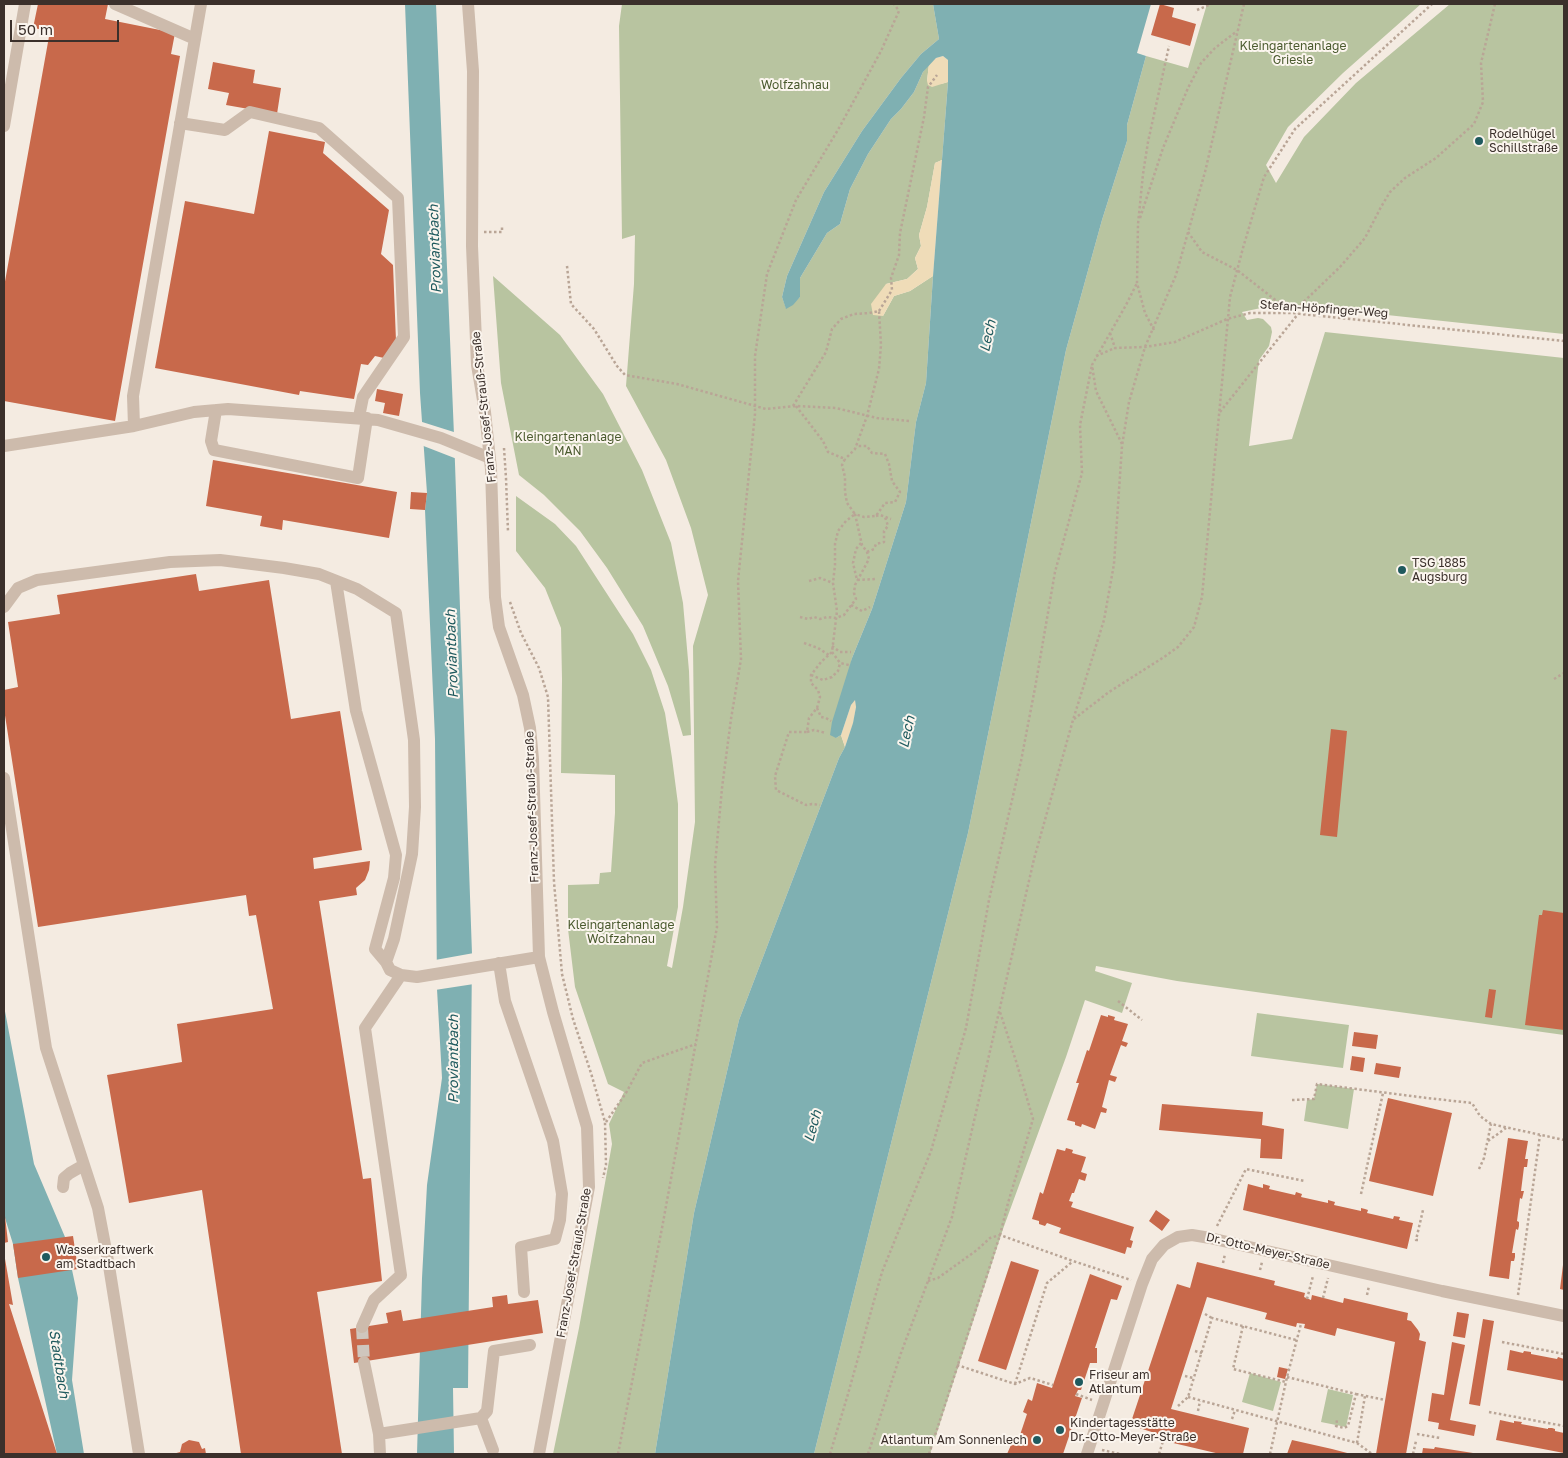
<!DOCTYPE html>
<meta charset="utf-8">
<style>
body{margin:0}
#map{position:relative;width:1568px;height:1458px;overflow:hidden;background:#f4ebe1;font-family:"Golos Text",sans-serif}
canvas{display:block}
.frame{position:absolute;inset:0;border:5px solid #3b302b;pointer-events:none}
.scale{position:absolute;left:10px;top:20px;width:109px;height:22px;box-sizing:border-box;border:2px solid #3b302b;border-top:0;padding-left:6px;font-size:15px;line-height:18px;white-space:nowrap;color:#3b302b;-webkit-text-stroke:4px #fbf5ee;paint-order:stroke}
</style>
<div id="map">
<canvas width="1568" height="1458"></canvas>
<div class="frame"></div>
<div class="scale">50 m</div>
</div>
<script>
const context = document.querySelector('canvas').getContext('2d');
context.lineJoin = 'round';
function fill(path, color) { context.fillStyle = color; context.fill(path, 'evenodd'); }
const poly = rows => new Path2D(rows.map(r => 'M' + r).join(''));
function trace(path, color, width, dash) { context.strokeStyle = color; context.lineWidth = width; context.lineCap = dash ? 'butt' : 'round'; context.setLineDash(dash || []); context.stroke(path); }
function label(font, color, halo, rows, align = 'center') {
  context.font = font + ' "Golos Text",sans-serif'; context.lineWidth = 4; context.setLineDash([]); context.textBaseline = 'middle'; context.strokeStyle = halo; context.fillStyle = color; for (const [text, x, y, turn = 0] of rows) {
    context.save(); context.translate(x, y); context.rotate((+turn || 0) * Math.PI / 180); context.textAlign = isNaN(turn) ? turn : align; if (halo) context.strokeText(text, 0, 0); context.fillText(text, 0, 0); context.restore();
  }
}
fill(poly([
 [622,4,933,4,939,39,921,54,901,78,862,131,824,192,787,276,782,297,786,308,800,297,800,278,827,233,840,224,850,189,868,154,891,119,901,109,914,92,923,72,929,64,927,81,941,84,948,82,942,160,935,163,927,207,919,235,921,246,915,258,918,269,907,279,886,284,883,316,894,296,910,291,933,276,926,383,916,422,906,502,872,609,852,658,836,738,841,735,845,747,839,758,739,1020,694,1213,655,1454,553,1454,579,1328,612,1144,609,1124,624,1092,608,1084,575,987,568,929,568,885,599,884,600,873,611,872,615,813,615,775,561,773,562,679,561,628,545,588,516,551,516,496,555,524,576,546,633,634,651,670,665,713,672,758,678,804,678,907,667,966,672,968,683,907,695,822,693,646,708,595,691,528,666,460,626,386,634,284,635,235,622,239,619,26],
 [1207,4,1421,4,1343,73,1288,127,1266,165,1276,183,1304,137,1356,83,1450,4,1564,4,1564,334,1294,305,1261,308,1242,312,1247,320,1258,318,1263,319,1271,327,1272,332,1269,346,1259,360,1249,446,1292,439,1325,332,1564,358,1564,1035,1177,981,1096,966,1095,971,1132,983,1122,1013,1085,1000,1066,1057,1003,1229,930,1454,814,1454,968,833,1066,350,1102,220,1127,141,1127,125,1146,56,1188,68],
 [493,276,560,335,603,394,642,470,671,543,683,603,689,671,691,735,683,736,668,686,643,626,607,568,580,531,544,495,519,475,501,383],
 [1257,1013,1349,1025,1343,1068,1251,1056],
 [1317,1084,1354,1089,1348,1129,1304,1121,1307,1100,1314,1099],
 [1250,1373,1281,1382,1273,1411,1242,1402],
 [1328,1389,1353,1395,1346,1427,1321,1422]
]), '#b8c4a0');
fill(poly([
 [943,56,948,60,948,82,932,87,928,85,927,81,929,64,936,58],
 [942,160,933,276,910,291,894,296,883,316,873,315,871,304,886,284,907,279,918,269,915,258,921,246,919,235,927,207,935,163],
 [855,699,856,707,853,724,845,747,841,735,851,705]
]), '#efdcb8');
fill(poly([
 [405,4,436,4,454,435,472,954,468,1388,453,1388,454,1454,417,1454,422,1278,427,1185,442,1078,437,989,435,739,425,510,427,493,420,393],
 [933,4,1151,4,1137,53,1146,56,1127,125,1127,141,1102,220,1066,350,968,833,814,1454,655,1454,694,1213,739,1020,839,758,845,747,853,723,856,707,855,700,851,705,841,735,836,738,830,735,832,722,852,658,872,609,906,502,916,422,926,383,933,276,948,82,948,60,943,56,936,58,923,72,914,92,901,109,891,119,868,154,850,189,840,224,827,233,800,278,800,297,793,305,786,309,782,297,787,276,824,192,862,131,901,78,921,54,939,39],
 [4,1006,34,1164,65,1237,78,1298,72,1380,84,1454,57,1454,18,1278,13,1244,5,1218,4,1209]
]), '#7fb0b2');
fill(poly([
 [419,421,457,433,457,459,421,445],
 [474,953,474,984,435,990,435,960]
]), '#f4ebe1');
fill(poly([
 [38,4,108,4,105,19,175,33,171,54,180,56,115,421,4,401,4,287,50,31,33,28],
 [1160,4,1174,8,1172,17,1196,24,1190,46,1151,35],
 [213,62,255,70,253,83,281,88,277,114,226,105,229,93,208,89],
 [269,131,325,142,323,153,389,210,381,254,393,265,396,341,384,358,375,356,368,365,361,364,354,399,300,391,299,395,155,368,185,201,254,214],
 [377,389,403,394,399,416,383,413,385,403,375,401],
 [213,460,397,492,389,538,283,520,282,530,260,526,262,516,206,506],
 [411,492,427,493,425,510,410,509],
 [196,574,199,591,269,580,291,719,340,711,362,850,313,858,314,869,370,861,369,870,365,880,356,888,357,895,319,901,363,1179,371,1178,382,1281,317,1292,342,1454,241,1454,202,1190,129,1203,107,1075,182,1062,177,1024,273,1009,256,915,249,916,246,895,38,927,4,709,4,690,18,687,8,622,60,614,57,595],
 [1331,729,1347,731,1337,837,1320,835],
 [1543,910,1564,913,1564,1030,1525,1025,1539,915,1542,915],
 [1489,989,1496,990,1492,1018,1485,1017],
 [1101,1015,1108,1017,1108,1015,1115,1017,1114,1020,1128,1024,1122,1041,1128,1043,1126,1047,1121,1045,1110,1075,1117,1077,1115,1082,1109,1080,1102,1107,1107,1109,1106,1113,1101,1112,1095,1129,1082,1124,1081,1127,1075,1125,1075,1122,1067,1120,1079,1083,1076,1083,1087,1050,1089,1051],
 [1354,1032,1378,1035,1376,1049,1352,1046],
 [1352,1056,1365,1058,1363,1072,1350,1070],
 [1376,1063,1401,1067,1399,1078,1374,1074],
 [1388,1098,1452,1113,1433,1196,1369,1181],
 [1162,1104,1263,1112,1262,1125,1284,1129,1282,1159,1260,1158,1261,1139,1159,1130],
 [1508,1138,1528,1141,1525,1159,1528,1159,1527,1167,1524,1167,1521,1191,1524,1191,1522,1199,1520,1198,1517,1221,1519,1222,1519,1226,1518,1230,1516,1229,1512,1253,1515,1253,1515,1257,1514,1261,1511,1261,1509,1279,1489,1276],
 [1066,1148,1073,1150,1072,1153,1086,1157,1081,1172,1087,1174,1085,1181,1079,1179,1074,1193,1072,1193,1069,1201,1073,1202,1071,1207,1134,1227,1130,1240,1133,1241,1131,1248,1127,1247,1125,1254,1059,1233,1061,1228,1047,1223,1045,1226,1039,1224,1039,1221,1032,1219,1040,1192,1043,1194,1057,1149,1065,1151],
 [1248,1184,1263,1188,1263,1184,1270,1186,1269,1189,1295,1195,1296,1192,1302,1194,1301,1197,1328,1203,1328,1200,1335,1202,1334,1205,1361,1211,1361,1208,1365,1209,1368,1210,1367,1213,1393,1219,1394,1216,1400,1217,1399,1220,1413,1223,1407,1249,1243,1210],
 [1156,1210,1170,1220,1162,1231,1149,1221],
 [4,1216,5,1216,8,1242,4,1243],
 [73,1236,78,1269,18,1278,13,1244],
 [4,1253,13,1305,9,1304,57,1454,4,1454],
 [1011,1261,1039,1270,1006,1370,978,1361],
 [1197,1262,1275,1281,1274,1285,1305,1293,1304,1297,1311,1300,1312,1295,1343,1303,1344,1298,1408,1313,1407,1320,1411,1321,1418,1330,1420,1334,1419,1340,1426,1342,1406,1454,1376,1454,1395,1342,1337,1328,1335,1336,1304,1328,1305,1324,1297,1323,1296,1327,1265,1319,1267,1313,1207,1297,1171,1409,1249,1428,1243,1454,1220,1454,1169,1442,1159,1440,1161,1435,1130,1425,1177,1284,1190,1288],
 [1563,1265,1564,1265,1564,1290,1560,1289],
 [1090,1274,1122,1286,1117,1300,1111,1299,1095,1348,1097,1348,1097,1363,1090,1363,1081,1390,1078,1390,1075,1396,1082,1398,1063,1454,1007,1454,1015,1436,1019,1438,1027,1414,1023,1412,1028,1399,1032,1401,1037,1383,1052,1388],
 [507,1295,508,1304,538,1300,543,1333,354,1363,350,1329,388,1323,386,1313,401,1310,403,1321,493,1307,492,1297],
 [1457,1312,1469,1314,1465,1338,1453,1336],
 [1483,1319,1494,1321,1480,1406,1469,1404],
 [1452,1342,1465,1345,1450,1420,1476,1425,1474,1436,1438,1429,1439,1423,1428,1421,1432,1393,1444,1395],
 [1510,1350,1523,1353,1524,1351,1531,1352,1531,1354,1557,1359,1558,1357,1564,1359,1564,1381,1507,1370],
 [1279,1367,1288,1369,1285,1379,1277,1377],
 [1500,1420,1514,1423,1514,1421,1522,1422,1521,1424,1548,1429,1548,1428,1552,1428,1555,1429,1555,1431,1564,1433,1564,1453,1496,1440],
 [189,1440,199,1442,202,1449,205,1448,206,1454,173,1454,180,1452,182,1444],
 [1292,1440,1332,1449,1351,1454,1287,1454],
 [1435,1447,1473,1453,1473,1454,1422,1454,1423,1448,1434,1449]
]), '#c8694b');
trace(poly([
 [362,1327,364,1362]
]), '#cfc6bd', 12, [12, 6]);
trace(poly([
 [1197,10,1211,4],
 [1140,218,1163,148,1188,88,1201,63,1215,48,1237,31],
 [484,232,502,232,502,227],
 [1188,232,1202,252,1237,270,1292,313,1340,267,1365,238,1381,207,1390,192,1405,178,1436,158,1474,124,1483,102,1481,63,1495,4],
 [567,266,571,304,594,329,617,366,625,375,677,384,766,409,796,406,836,408,877,418,909,421],
 [879,311,892,290,891,278,899,255,900,233,924,117,928,87,937,75],
 [1154,330,1145,313,1137,283,1138,224,1143,174,1148,142,1169,46],
 [1110,333,1115,348,1145,347,1175,342,1227,319,1250,313,1292,313,1564,341],
 [1096,356,1115,348],
 [793,406,826,352,832,329,841,319,854,314,869,313,879,311,881,345,879,369,867,416,855,449,845,459],
 [796,406,823,441,828,452,845,459,842,465,845,477,845,492,847,503,855,514,846,521,838,531,835,544,835,565,833,583,837,611,832,652,821,662,811,675,811,683,818,690,820,697,817,708,809,718,807,732,789,732,775,776,776,790,806,805,812,804,820,805],
 [1220,412,1298,314],
 [1122,444,1096,391,1092,365,1126,305,1137,283],
 [504,448,506,478,508,532],
 [876,516,880,515,891,519],
 [861,543,856,549,853,563,857,580,877,579],
 [867,552,874,549,876,544,884,542,884,531,888,526,885,517],
 [809,581,820,578,833,583],
 [510,602,521,633,539,668,548,697,554,882,562,974,573,1019,591,1073,605,1122,606,1165,603,1178],
 [851,605,862,611,870,607],
 [800,617,808,619,814,617,820,619,827,617,836,618,844,615,856,599,854,593,855,585,869,559,867,552,862,545,855,514,864,517,876,516,885,503,895,502,900,492,892,481,889,464,885,454,872,453,867,446,856,446],
 [804,643,818,648,829,655],
 [832,646,840,652,851,652],
 [832,652,840,663,849,665],
 [811,675,823,680,832,677,838,671,840,663],
 [1554,679,1564,673],
 [817,708,821,717,826,718,831,721],
 [1074,719,1109,692,1164,657,1178,647,1194,627,1202,597,1230,297,1243,248,1264,177,1295,129,1432,4],
 [807,732,814,730,826,733],
 [1118,1001,1142,1020],
 [1292,1100,1314,1099,1317,1084,1427,1098,1472,1103,1480,1116,1491,1124,1564,1140],
 [606,1122,626,1093,642,1063,696,1044],
 [1488,1141,1506,1128],
 [1479,1169,1484,1158,1491,1124],
 [1361,1194,1383,1093],
 [1217,1226,1246,1169,1305,1181],
 [1418,1240,1416,1240,1423,1210],
 [1223,1263,1225,1254],
 [1260,1270,1262,1262],
 [928,1281,938,1278,977,1250,990,1238,1000,1235,1073,1261,1131,1280],
 [1367,1295,1369,1286],
 [1518,1295,1540,1135],
 [1323,1298,1328,1278],
 [1307,1299,1313,1276],
 [1205,1314,1212,1318],
 [1243,1326,1233,1369,1286,1382],
 [1502,1342,1564,1354],
 [1195,1351,1202,1353],
 [957,1365,1015,1384,1030,1378,1053,1385],
 [1185,1376,1193,1378],
 [1287,1377,1356,1394,1348,1426,1344,1428,1336,1426,1337,1420],
 [1015,1384,1047,1283,1072,1262],
 [1076,1394,1092,1400],
 [1356,1394,1385,1400],
 [1188,1397,1357,1443,1372,1454],
 [1178,1406,1188,1397,1212,1318,1296,1340],
 [1198,1411,1200,1401],
 [1489,1412,1564,1426],
 [1232,1419,1235,1410],
 [1417,1434,1440,1438],
 [1357,1443,1365,1396],
 [1102,1450,1120,1454],
 [618,1454,662,1228,717,927,715,865,722,788,731,719,741,659,738,581,755,414,755,356,767,274,796,200,839,128,881,51,899,11,894,4],
 [830,1454,848,1394,882,1272,931,1151,966,1028,989,900,1021,761,1035,688,1055,572,1082,473,1080,425,1092,365],
 [868,1454,901,1353,952,1217,1034,859,1073,720,1104,620,1114,564,1122,446,1129,402,1145,347,1176,275,1205,172,1244,4],
 [929,1454,1000,1235,1008,1203,1033,1119,1016,1061,1000,1012],
 [1159,1454,1163,1441],
 [1270,1454,1287,1377,1301,1324],
 [1413,1454,1416,1441]
]), '#b9a596', 2.5, [2.5, 2.5]);
trace(poly([
 [115,4,195,39],
 [468,4,473,71,472,246,477,365,485,412,491,469,495,597,499,627,523,695,530,728,533,759,539,957,553,1012,587,1127,589,1187,539,1454],
 [180,123,225,130,250,112,319,128,398,198,404,337,363,397,359,417],
 [4,126,25,4],
 [216,410,211,441,214,450,358,478,367,418],
 [134,426,133,396,201,4],
 [4,446,134,426,194,412,228,409,378,420,441,438,490,458],
 [336,581,356,711,396,855,394,878,375,949,386,962],
 [4,607,18,588,37,580,170,562,220,560,284,568,319,574,357,589,396,613,414,740,415,807,412,854,394,939,386,962,390,970,401,975,417,977,539,957],
 [4,778,46,1048,98,1208,109,1266,139,1454],
 [499,963,505,1001,553,1141,562,1194,560,1220,555,1239,521,1247,524,1292],
 [63,1187,64,1178,70,1173,84,1165],
 [362,1327,374,1300,401,1275,365,1028,401,975],
 [364,1362,379,1434,380,1454],
 [481,1418,493,1450],
 [379,1434,481,1418,487,1411,494,1351,530,1345],
 [1087,1454,1142,1284,1152,1259,1164,1245,1178,1237,1192,1235,1210,1238,1442,1291,1564,1316]
]), '#cdbbac', 12);
for (const [x, y, r, color] of [
 [1479,141,5,"#1f5a5e"],
 [1402,570,5,"#1f5a5e"],
 [46,1257,5,"#1f5a5e"],
 [1079,1382,5,"#1f5a5e"],
 [1060,1430,5,"#1f5a5e"],
 [1037,1440,5,"#1f5a5e"]
]) { const dot = new Path2D(); dot.arc(x, y, r, 0, 2 * Math.PI); context.fillStyle = color; context.fill(dot); trace(dot, '#fbf5ee', 2); }
label('12px', '#4a5a2e', '#fbf5ee', [
 ["Kleingartenanlage",1293,46],
 ["Griesle",1293,60],
 ["Wolfzahnau",795,85],
 ["Kleingartenanlage",568,437],
 ["MAN",568,451],
 ["Kleingartenanlage",621,925],
 ["Wolfzahnau",621,939]
]);
label('12px', '#3b302b', '#fbf5ee', [
 ["Rodelhügel",1489,134],
 ["Schillstraße",1489,148],
 ["TSG 1885",1412,563],
 ["Augsburg",1412,577],
 ["Wasserkraftwerk",56,1250],
 ["am Stadtbach",56,1264],
 ["Friseur am",1089,1375],
 ["Atlantum",1089,1389],
 ["Kindertagesstätte",1070,1423],
 ["Dr.-Otto-Meyer-Straße",1070,1437],
 ["Atlantum Am Sonnenlech",1027,1440,"right"]
], 'left');
label('12px', '#3b302b', '#fbf5ee', [
 ["Stefan-Höpfinger-Weg",1324,309,4],
 ["Franz-Josef-Strauß-Straße",484,407,-96],
 ["Franz-Josef-Strauß-Straße",532,807,-92],
 ["Dr.-Otto-Meyer-Straße",1268,1251,13],
 ["Franz-Josef-Strauß-Straße",574,1263,-80]
]);
label('italic 14px', '#1f5a5e', '#fbf5ee', [
 ["Proviantbach",435,249,-92],
 ["Lech",988,336,-78],
 ["Proviantbach",452,654,-92],
 ["Lech",907,732,-78],
 ["Proviantbach",454,1059,-90],
 ["Lech",813,1126,-75],
 ["Stadtbach",59,1364,81]
]);
</script>
